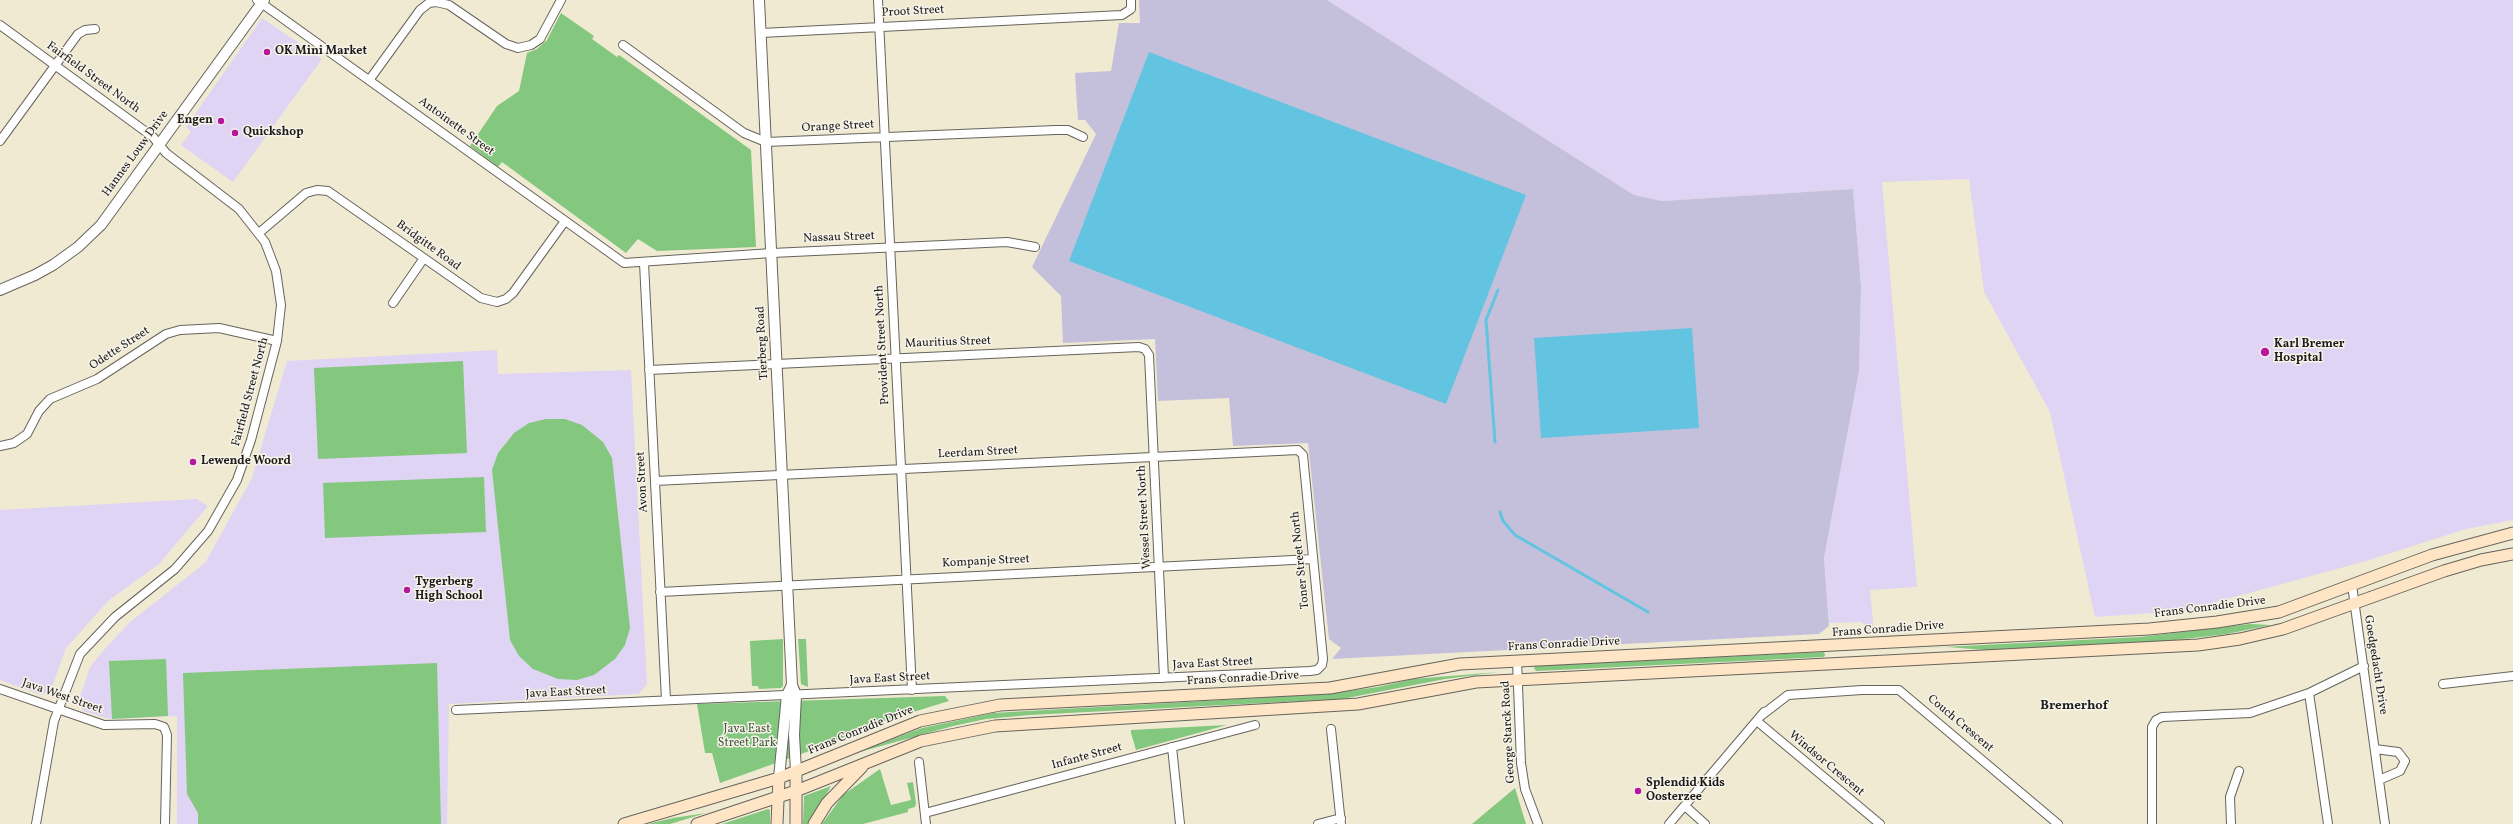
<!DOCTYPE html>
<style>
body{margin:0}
canvas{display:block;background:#f0ead3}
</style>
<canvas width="2513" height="824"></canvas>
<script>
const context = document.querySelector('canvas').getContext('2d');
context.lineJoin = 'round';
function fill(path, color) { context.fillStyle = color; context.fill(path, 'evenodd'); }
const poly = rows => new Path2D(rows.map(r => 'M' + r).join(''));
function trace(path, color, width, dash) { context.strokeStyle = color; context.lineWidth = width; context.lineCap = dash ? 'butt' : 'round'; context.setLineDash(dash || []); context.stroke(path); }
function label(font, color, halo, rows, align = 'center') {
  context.font = font + ' Vollkorn,serif'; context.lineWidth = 3; context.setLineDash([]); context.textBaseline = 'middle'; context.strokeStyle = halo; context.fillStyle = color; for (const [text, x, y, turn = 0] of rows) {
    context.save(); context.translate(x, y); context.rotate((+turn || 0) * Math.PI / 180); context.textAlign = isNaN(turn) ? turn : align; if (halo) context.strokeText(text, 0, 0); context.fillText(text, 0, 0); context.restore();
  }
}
fill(poly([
 [1327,0,2513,0,2513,520,2466,529,2366,561,2183,611,2095,617,2050,412,1984,292,1969,179,1882,182,1917,587,1870,590,1874,631,1870,632,1862,622,1829,623,1824,558,1859,371,1861,286,1853,189,1662,201,1634,195],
 [262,18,322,59,233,182,181,145,191,132,186,127],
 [497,350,498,374,631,370,647,684,639,694,449,704,447,824,177,824,177,716,110,719,83,711,79,700,90,667,102,652,130,622,205,563,252,478,287,361],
 [197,499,208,506,159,564,108,601,66,648,51,690,41,695,0,680,0,510]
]), '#e0d4f4');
fill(poly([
 [1139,0,1327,0,1634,195,1662,201,1853,189,1861,286,1859,371,1824,558,1829,626,1819,634,1332,659,1341,648,1329,639,1308,443,1233,446,1229,398,1158,401,1155,339,1063,343,1061,296,1032,267,1096,134,1085,120,1078,120,1075,73,1111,71,1119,23,1140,23]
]), '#c4c0db');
fill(poly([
 [561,13,594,36,592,39,617,57,619,55,751,150,756,247,657,251,638,239,626,253,502,162,498,167,470,146,497,106,519,91,527,53,537,49,547,40],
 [463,361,467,453,318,459,314,368],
 [546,419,565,419,582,425,603,442,612,458,630,628,625,645,615,659,594,675,577,680,558,679,533,669,519,656,510,640,492,470,498,453,514,433,529,423],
 [484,477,486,532,325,538,323,483],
 [2250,624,2271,625,2227,634,2167,641,1986,650,1947,647,1865,651,2140,637],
 [783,639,783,686,781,688,759,689,758,686,752,686,750,641],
 [798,639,806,639,808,687,801,684],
 [1824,652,1825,655,1824,657,1536,671,1534,668,1535,666],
 [166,659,168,716,112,719,109,661],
 [437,663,441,824,198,824,198,813,187,794,183,673],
 [1499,672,1445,679,1342,699,1029,715,986,719,953,726,856,753,922,728,993,713,1327,694,1378,687,1413,679],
 [945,696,949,701,881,722,815,749,720,783,712,753,705,753,697,704],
 [1227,725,1136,750,1131,733,1131,730],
 [880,769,891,805,911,800,907,783,913,782,916,803,915,807,908,809,908,812,863,824,822,824,843,795],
 [831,786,809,824,803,824,804,796],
 [1515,788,1526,824,1472,824],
 [768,809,770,810,770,824,722,824],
 [706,813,670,824,648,824,673,818]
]), '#84c77f');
fill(poly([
 [1149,52,1526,195,1446,404,1069,261],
 [1692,328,1699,428,1541,438,1534,338]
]), '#63c4e1');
trace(poly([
 [1495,442,1486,320,1498,290],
 [1500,512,1503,521,1515,535,1648,612]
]), '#63c4e1', 3);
const minor = poly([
 [257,0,624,263,772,253,1007,242,1035,247],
 [878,0,912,690],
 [0,25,153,137,166,153,239,209,265,242,276,271,281,305,277,341,251,440,237,480,208,531,175,569,115,617,80,654,54,721,36,824],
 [761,33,1122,15,1131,9,1131,0],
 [623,45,744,133,766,142,1056,130,1068,130,1083,137],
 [370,79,420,10,429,3,436,2,449,5,506,44,518,48,531,45,540,39,561,0],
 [0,141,78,34,85,30,95,29],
 [259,233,306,193,317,190,328,191,481,298,497,302,506,299,513,293,565,221],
 [644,263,666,700],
 [393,303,424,258],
 [649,370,1139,347,1145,349,1149,355,1164,678],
 [0,446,14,443,27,434,39,411,50,399,97,379,166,334,180,330,219,328,277,341],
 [2352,585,2385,824],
 [660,592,1313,559],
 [1517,660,1521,763,1525,789,1538,824],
 [2443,684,2513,676],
 [0,689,104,725,155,724,164,727,167,735,165,824],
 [2309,693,2328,824],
 [456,710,1310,671,1317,670,1322,665,1323,659,1303,455,1298,450,655,481],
 [1762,715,1788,695,1862,690,1899,690,2058,824],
 [1758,722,1880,824],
 [1331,729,1341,824],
 [1172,747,1180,824],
 [2375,749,2398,752,2405,761,2400,771,2379,780],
 [919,762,926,824],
 [1685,806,1705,824],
 [925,813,1255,725],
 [1318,824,1341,818],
 [1669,824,1764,712],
 [2152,824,2152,727,2156,720,2162,717,2250,713,2309,693,2364,666],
 [2231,824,2230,797,2239,771]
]);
const tertiary = poly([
 [759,0,792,685,796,695,794,735,796,771],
 [0,290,35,275,53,265,78,247,101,225,264,0],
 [779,778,787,695,792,685]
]);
const secondary = poly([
 [624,824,779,778,920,721,1000,705,1330,688,1460,664,2149,629,2217,622,2279,612,2432,555,2513,533],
 [697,824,796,791,921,741,995,726,1358,704,1476,682,2198,645,2240,639,2283,629,2444,571,2481,560,2513,554],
 [777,824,779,778],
 [796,824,796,771],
 [814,824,827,803,862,767]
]);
trace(minor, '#66645c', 10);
trace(tertiary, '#66645c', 12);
trace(secondary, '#66645c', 13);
trace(minor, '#fff', 8);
trace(tertiary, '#fff', 10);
trace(secondary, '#fde5c5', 11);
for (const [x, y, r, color] of [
 [267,52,4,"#b5179e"],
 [221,121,4,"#b5179e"],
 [235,133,4,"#b5179e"],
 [2265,352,5,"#b5179e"],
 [193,462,4,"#b5179e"],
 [407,590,4,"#b5179e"],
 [1638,791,4,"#b5179e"]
]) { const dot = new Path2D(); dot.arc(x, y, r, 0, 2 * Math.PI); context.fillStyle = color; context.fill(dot); trace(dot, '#f7f3e8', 1.5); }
label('12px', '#1c1c1c', '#f7f3e8', [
 ["Proot Street",913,12,-3],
 ["Fairfield Street North",93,78,36],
 ["Antoinette Street",456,127,36],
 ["Orange Street",838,127,-3],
 ["Hannes Louw Drive",136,154,-54],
 ["Nassau Street",839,238,-2],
 ["Bridgitte Road",428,246,36],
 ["Tierberg Road",763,343,-93],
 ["Mauritius Street",948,343,-2],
 ["Provident Street North",883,345,-93],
 ["Odette Street",120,349,-33],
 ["Fairfield Street North",251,392,-75],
 ["Leerdam Street",978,453,-3],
 ["Avon Street",643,482,-93],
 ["Wessel Street North",1145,517,-93],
 ["Toner Street North",1301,560,-96],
 ["Kompanje Street",986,562,-3],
 ["Frans Conradie Drive",2210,608,-7],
 ["Frans Conradie Drive",1888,630,-4],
 ["Frans Conradie Drive",1564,645,-3],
 ["Java East Street",1213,664,-3],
 ["Goedgedacht Drive",2375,665,81],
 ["Java East Street",890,679,-3],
 ["Frans Conradie Drive",1243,679,-3],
 ["Java East Street",566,693,-3],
 ["Java West Street",62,697,19],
 ["Couch Crescent",1960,724,40],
 ["Frans Conradie Drive",861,731,-22],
 ["George Starck Road",1509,732,-93],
 ["Infante Street",1087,757,-15],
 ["Windsor Crescent",1826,764,40]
]);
label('bold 12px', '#1c1c1c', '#f7f3e8', [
 ["OK Mini Market",275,52],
 ["Engen",213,121,"right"],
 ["Quickshop",243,133],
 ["Karl Bremer",2274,345],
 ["Hospital",2274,359],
 ["Lewende Woord",201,462],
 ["Tygerberg",415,583],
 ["High School",415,597],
 ["Splendid Kids",1646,784],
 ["Oosterzee",1646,798]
], 'left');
label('12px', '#40583f', '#f7f3e8', [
 ["Java East",747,730],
 ["Street Park",747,744]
]);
label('bold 13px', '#1c1c1c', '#f7f3e8', [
 ["Bremerhof",2074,707]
]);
</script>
